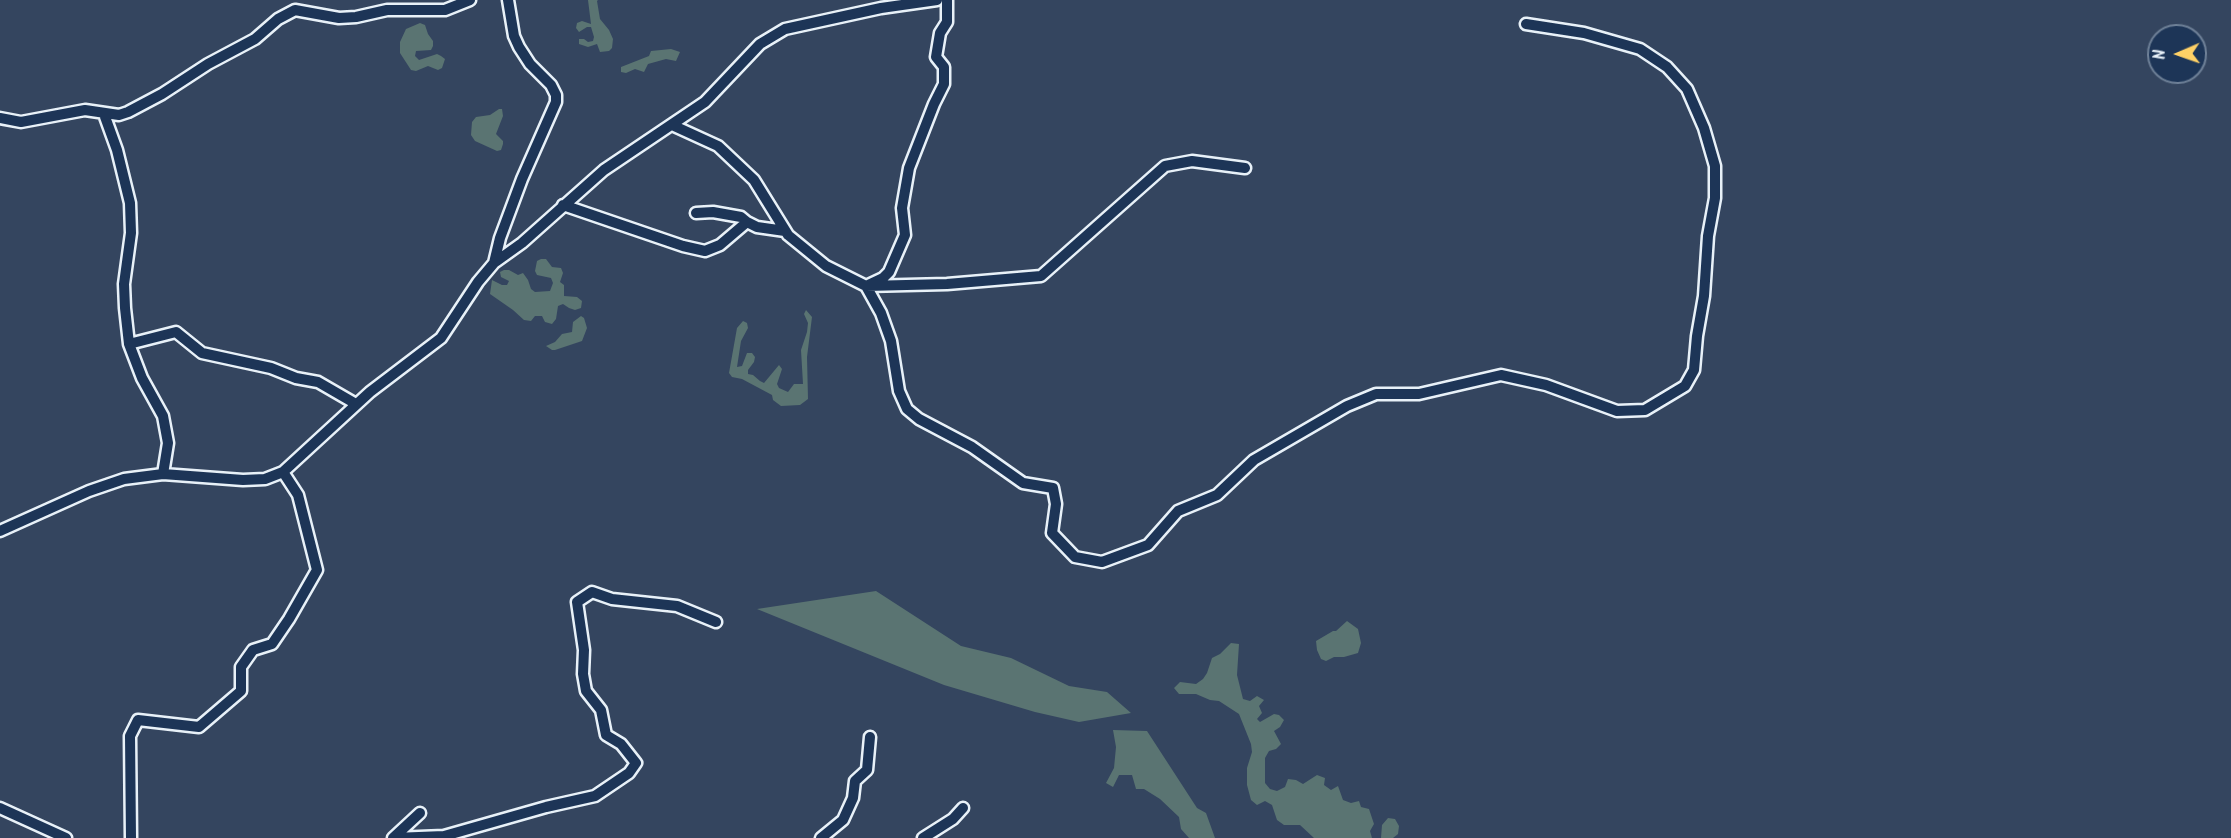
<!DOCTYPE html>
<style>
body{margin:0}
#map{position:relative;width:2231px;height:838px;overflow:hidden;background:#34455f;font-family:Kalam,sans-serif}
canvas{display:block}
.north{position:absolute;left:2147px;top:24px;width:60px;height:60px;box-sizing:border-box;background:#1d3557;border:2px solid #6e8097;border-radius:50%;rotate:268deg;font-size:16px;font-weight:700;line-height:24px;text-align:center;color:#e8f1f8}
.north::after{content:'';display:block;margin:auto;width:21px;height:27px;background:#ffd166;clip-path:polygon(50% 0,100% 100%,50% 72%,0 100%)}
</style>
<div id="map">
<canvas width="2231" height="838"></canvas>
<div class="north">N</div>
</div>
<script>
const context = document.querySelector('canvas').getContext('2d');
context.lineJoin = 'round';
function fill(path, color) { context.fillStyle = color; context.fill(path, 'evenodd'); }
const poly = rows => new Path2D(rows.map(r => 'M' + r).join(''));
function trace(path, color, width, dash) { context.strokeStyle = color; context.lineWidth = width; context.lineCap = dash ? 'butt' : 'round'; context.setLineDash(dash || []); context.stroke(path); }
fill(poly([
 [588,0,598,0,597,1,600,19,609,30,613,39,612,48,609,51,600,52,597,44,588,47,579,44,579,39,584,39,588,42,593,41,594,37,591,27,587,27,579,32,576,28,577,23,582,21,591,24],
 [420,23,425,25,428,34,433,41,433,46,431,50,416,51,415,56,419,60,437,54,441,56,445,59,442,68,438,70,428,66,416,71,411,70,400,53,400,42,406,29],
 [671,49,680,52,676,61,666,59,648,64,644,72,635,69,626,73,621,72,621,67,649,56,651,51],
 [499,109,502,109,503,116,496,134,503,141,503,144,501,150,497,151,475,141,471,135,472,122,476,117,490,115],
 [541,259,546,259,552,267,561,268,563,273,560,282,564,285,564,296,577,297,582,301,581,308,575,310,569,308,563,304,558,306,556,319,552,324,545,322,542,316,535,316,531,321,524,320,513,310,490,294,492,280,502,285,507,285,509,281,501,277,500,272,504,270,509,270,518,275,523,273,528,280,531,289,535,292,550,291,553,283,551,278,537,275,535,271,537,261],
 [806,310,812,317,807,357,808,399,800,405,781,406,773,400,772,395,742,379,732,377,729,373,737,328,743,321,747,323,748,328,741,341,737,367,742,366,747,353,752,353,755,357,754,362,748,370,748,374,753,375,760,381,764,383,779,365,782,369,777,384,779,388,788,392,794,384,803,384,801,350,807,332,808,323,804,314],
 [581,316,584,318,587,328,582,341,555,350,552,350,546,346,555,342,562,334,572,332,573,322],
 [876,591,961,646,1011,658,1069,686,1107,692,1131,713,1079,722,1035,712,944,685,757,609],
 [1347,621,1358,629,1361,643,1358,653,1344,657,1334,657,1326,661,1321,659,1317,650,1316,641,1333,631,1336,631],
 [1231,643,1239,644,1237,675,1243,699,1250,701,1257,696,1264,700,1259,706,1262,713,1257,719,1260,722,1274,714,1279,715,1284,720,1280,727,1274,731,1281,744,1276,749,1269,751,1265,758,1265,783,1270,789,1277,791,1285,787,1288,779,1296,780,1303,784,1317,775,1325,778,1324,785,1331,790,1338,786,1343,800,1351,803,1359,801,1361,807,1369,809,1374,824,1370,831,1372,838,1314,838,1300,825,1284,825,1277,820,1272,805,1265,801,1257,805,1251,800,1247,785,1247,768,1252,752,1251,744,1239,714,1219,701,1210,700,1196,694,1179,694,1174,688,1180,682,1196,684,1203,679,1207,673,1212,658,1220,654],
 [1113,730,1147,731,1197,808,1206,813,1215,838,1189,838,1181,829,1179,817,1160,799,1144,789,1136,789,1132,775,1119,775,1113,787,1106,783,1114,768,1116,747],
 [1388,818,1395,819,1399,826,1398,834,1393,838,1381,838,1382,825]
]), '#5a7472');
const minor = poly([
 [947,0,947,22,940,33,936,57,944,67,944,84,934,104,909,168,902,208,905,235,889,272,883,278,866,286,881,313,891,341,899,391,907,409,919,419,972,447,1023,483,1053,488,1056,504,1052,533,1075,557,1102,562,1148,545,1178,511,1217,495,1254,460,1347,406,1376,394,1419,394,1501,375,1546,385,1617,411,1645,410,1685,386,1694,370,1697,336,1704,296,1708,236,1715,198,1715,166,1704,128,1687,89,1667,67,1640,49,1584,33,1526,24],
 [104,114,117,150,130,203,131,233,124,284,125,308,129,344,142,378,163,416,168,443,163,474],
 [0,118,21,122,85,110,119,115,128,112,162,94,208,64,255,39,278,19,295,10,339,18,356,17,387,10,445,10,470,0],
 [672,125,718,146,754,180,788,235,826,266,866,286,947,284,1041,276,1165,166,1192,161,1245,168],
 [563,205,683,246,705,251,720,245,747,222,757,227,785,231],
 [696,213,713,212,741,217,747,222],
 [494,263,500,238,522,179,556,102,556,95,551,85,530,64,519,47,514,36,508,0],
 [129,344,176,332,202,353,271,368,296,378,318,382,356,404],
 [0,531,89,491,124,479,163,474,243,480,265,479,283,472,370,392,441,338,478,282,494,263,522,243,604,170,705,102,760,44,785,29,881,8,937,0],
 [0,808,66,838],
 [131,838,130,736,138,720,199,727,241,691,241,667,253,650,272,644,289,619,317,570,298,495,283,472],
 [393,838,420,813],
 [394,838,444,836,546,807,595,796,629,773,636,763,621,744,606,735,601,710,586,691,583,674,584,650,577,602,592,592,612,599,677,606,716,622],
 [821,838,843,820,853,798,855,781,867,770,870,737],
 [923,838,953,819,963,808]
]);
trace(minor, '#e8f1f8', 15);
trace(minor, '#1d3557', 10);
</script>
